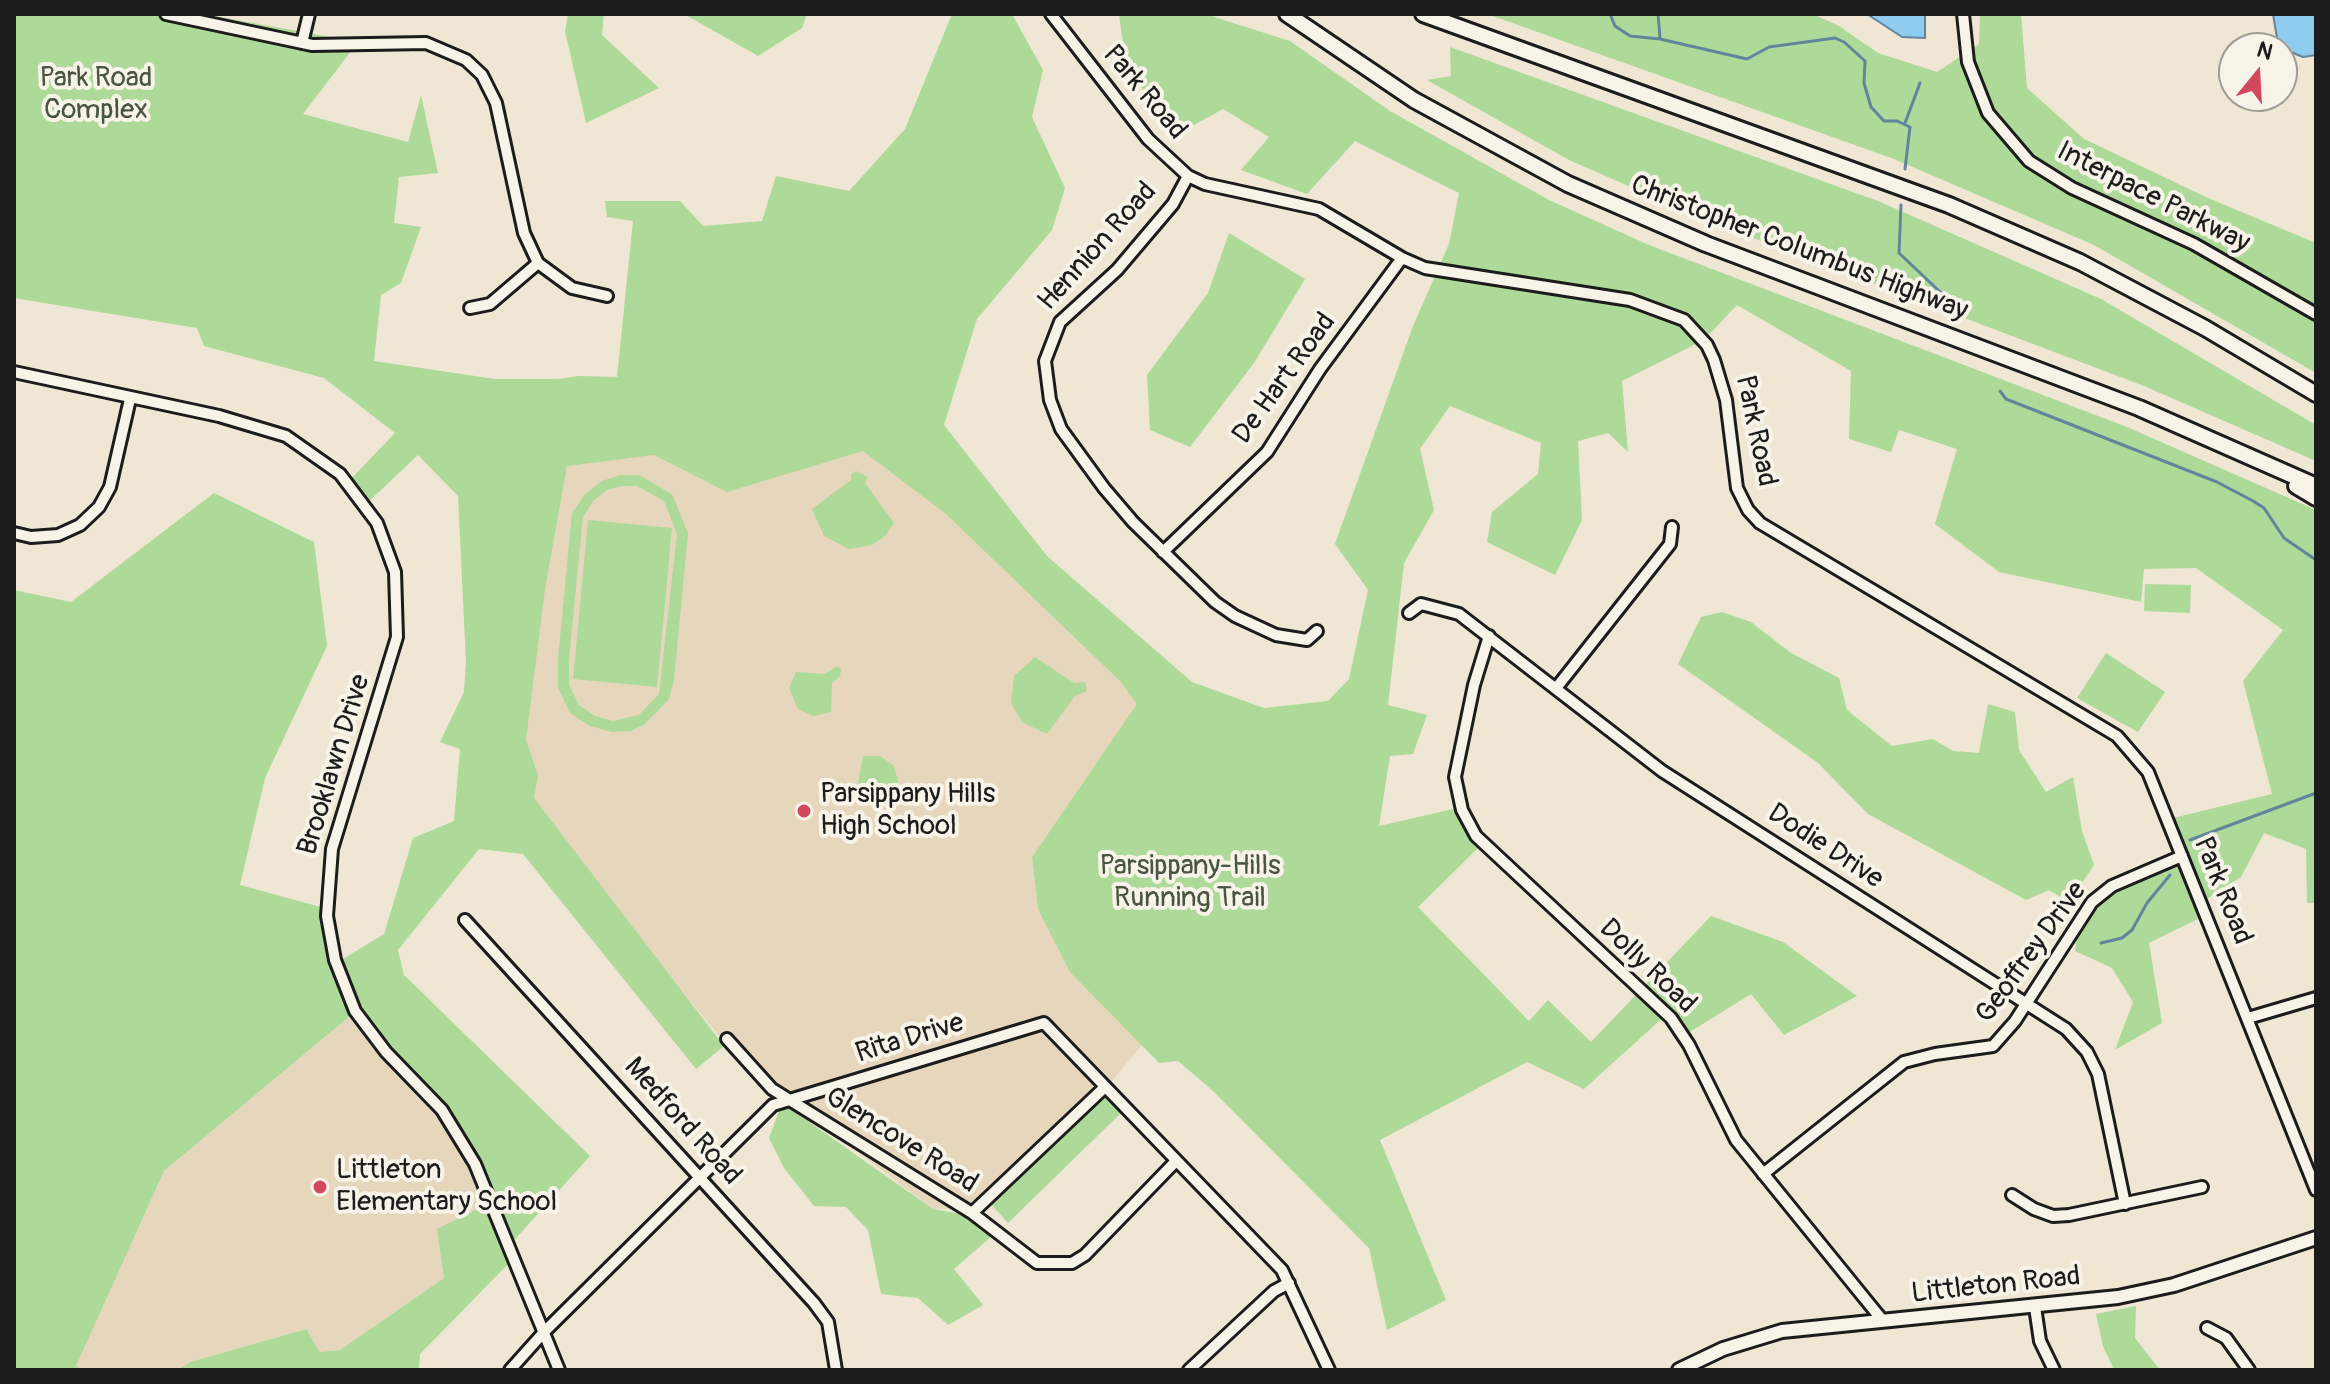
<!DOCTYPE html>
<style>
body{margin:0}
#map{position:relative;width:2330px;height:1384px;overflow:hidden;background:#efe6d4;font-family:Pangolin,sans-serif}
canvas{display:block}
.frame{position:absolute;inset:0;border:16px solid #1c1c1c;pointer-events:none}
.north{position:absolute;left:2218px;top:32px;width:80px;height:80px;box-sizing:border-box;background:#f7f3e8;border:2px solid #9f9d96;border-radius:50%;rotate:18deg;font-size:22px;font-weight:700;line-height:32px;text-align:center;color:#1c1c1c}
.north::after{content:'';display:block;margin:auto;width:28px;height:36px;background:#d1495b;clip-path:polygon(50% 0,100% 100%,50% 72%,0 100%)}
</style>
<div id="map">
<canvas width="2330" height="1384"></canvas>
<div class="frame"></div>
<div class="north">N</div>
</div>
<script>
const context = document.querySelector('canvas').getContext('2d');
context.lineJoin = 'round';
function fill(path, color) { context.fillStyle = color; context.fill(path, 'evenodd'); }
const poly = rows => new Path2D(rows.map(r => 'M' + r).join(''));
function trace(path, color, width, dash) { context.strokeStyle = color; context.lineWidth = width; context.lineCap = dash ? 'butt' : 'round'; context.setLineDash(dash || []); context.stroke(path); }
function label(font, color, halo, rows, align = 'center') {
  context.font = font + ' Pangolin,sans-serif'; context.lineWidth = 8; context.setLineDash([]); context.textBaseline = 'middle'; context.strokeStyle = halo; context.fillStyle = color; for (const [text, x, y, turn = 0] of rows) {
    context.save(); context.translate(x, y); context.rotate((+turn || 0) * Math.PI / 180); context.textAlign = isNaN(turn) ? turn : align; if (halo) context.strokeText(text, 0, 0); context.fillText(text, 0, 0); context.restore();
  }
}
fill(poly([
 [579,376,617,378,918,433,1009,530,1138,704,1032,857,1038,909,1142,1045,1112,1081,980,1209,933,1209,858,1152,768,1096,661,965,509,766,544,423],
 [356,1011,455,1127,490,1203,444,1278,340,1350,320,1352,305,1329,190,1362,178,1370,83,1370,75,1367,164,1171]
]), '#e6d6bc');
fill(poly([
 [14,14,204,14,358,42,303,114,408,142,421,95,438,173,399,177,394,223,421,227,401,283,381,295,374,361,495,379,557,379,579,376,617,377,633,221,607,217,605,201,680,201,703,226,762,221,776,176,849,191,905,129,952,14,1012,14,1043,70,1032,117,1065,188,1052,230,977,319,944,425,1047,556,1192,682,1264,708,1328,701,1349,679,1368,590,1335,544,1413,326,1449,244,1459,193,1355,141,1307,194,1241,170,1269,137,1223,109,1176,135,1126,66,1119,14,1205,14,1290,41,1390,111,1549,200,1649,245,2127,427,2316,510,2316,903,2307,903,2306,849,2264,833,2241,877,2202,902,2208,914,2149,943,2162,1023,2115,1050,2133,1002,2112,968,2075,951,2078,924,2113,885,2183,858,2169,819,2272,794,2243,681,2283,630,2196,568,2144,569,2141,602,1999,572,1935,524,1957,449,1899,430,1891,452,1849,439,1851,371,1737,305,1704,340,1622,381,1628,452,1608,433,1578,441,1582,520,1555,575,1487,542,1492,512,1538,474,1541,443,1450,406,1420,449,1434,510,1404,563,1388,705,1427,715,1413,754,1390,756,1379,826,1462,807,1483,843,1418,907,1529,1021,1548,1000,1591,1042,1711,916,1783,942,1857,996,1784,1035,1751,994,1685,1035,1667,1014,1584,1089,1527,1062,1380,1140,1446,1300,1387,1330,1369,1248,1212,1090,1178,1061,1159,1063,1070,972,1038,909,1032,857,1137,704,1120,681,946,514,863,451,727,492,654,455,567,466,545,589,526,740,538,775,534,798,724,1046,696,1069,523,854,479,849,398,950,404,975,590,1156,508,1247,513,1259,420,1354,419,1370,178,1370,190,1362,306,1329,320,1352,340,1350,444,1278,437,1229,490,1203,455,1127,356,1011,164,1171,76,1366,83,1370,14,1370,14,590,71,602,214,493,314,542,327,646,265,778,240,885,328,909,338,962,384,934,413,838,454,821,460,749,440,742,464,692,466,662,458,496,418,455,365,505,347,483,395,433,324,378,204,346,197,328,14,298],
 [568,14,604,14,602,35,659,88,586,123,565,31],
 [684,14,807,14,802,28,758,56],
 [1487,14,1813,14,1839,26,1878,53,1937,72,1979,44,1980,14,2021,14,2027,88,2084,139,2208,198,2316,243,2316,373,2094,245,1894,159],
 [1450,47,1878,201,2101,299,2316,425,2316,461,2144,386,1711,222,1569,160,1427,80,1451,76],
 [1229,233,1305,279,1254,363,1190,447,1150,430,1147,375,1208,293],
 [856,471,868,477,865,483,894,523,885,536,872,545,849,549,824,536,812,509,851,480,851,475],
 [620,475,639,475,672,494,688,533,674,680,669,699,645,724,631,731,612,732,590,726,570,713,558,688,558,659,572,513,585,494,602,481],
 [621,486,637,486,664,501,677,534,659,694,639,715,613,721,595,716,579,705,569,685,569,659,583,517,593,501,607,490],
 [588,520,672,528,657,687,573,679],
 [2145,584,2191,585,2190,613,2144,611],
 [1722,612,1751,622,1791,653,1839,678,1847,710,1892,746,1933,739,1953,751,1979,753,1988,704,2015,712,2019,750,2046,792,2073,777,2082,831,2094,865,2069,902,2049,890,2026,900,1868,814,1818,763,1678,664,1701,617],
 [2106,653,2165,692,2138,732,2077,698],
 [1035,657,1074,683,1085,682,1087,691,1075,696,1047,734,1022,722,1011,703,1014,676],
 [837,666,841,669,840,676,832,683,831,712,814,716,798,709,789,688,796,672,825,674],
 [863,756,880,756,894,766,898,781,893,796,865,792,857,800,851,795,852,787,858,784],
 [1104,1093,1122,1112,1008,1223,990,1203],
 [782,1103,933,1209,967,1215,992,1236,954,1269,983,1305,948,1325,918,1298,881,1294,868,1230,846,1207,814,1206,784,1168,769,1138],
 [2136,1306,2135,1338,2160,1370,2114,1370,2103,1346,2096,1314]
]), '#adda98');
const water = poly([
 [1867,14,1925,14,1925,38,1902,37,1867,14],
 [2273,14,2316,14,2316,55,2303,57,2286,50,2277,38,2273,14]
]);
fill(water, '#8fccef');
trace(water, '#61869b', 2);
trace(poly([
 [1610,14,1615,26,1630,36,1660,39,1747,59,1769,47,1835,38,1844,42,1865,61,1864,83,1871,107,1884,121,1897,121,1910,127,1905,169],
 [1658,14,1660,38],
 [1905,123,1920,83],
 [1901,205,1899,253,1957,308],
 [2000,391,2006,399,2217,482,2253,501,2264,508,2284,538,2316,560],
 [2190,840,2316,793],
 [2101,943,2122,938,2132,930,2147,903,2170,875]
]), '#61869b', 3);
const minor = poly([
 [166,14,312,45,426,43,466,60,482,75,496,103,524,233,538,263,572,288,607,296],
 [1051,14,1148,139,1188,176,1205,184,1319,209,1402,258,1425,268,1630,300,1684,320,1707,345,1714,360,1726,400,1737,488,1748,510,1760,523,2117,736,2148,772,2316,1190],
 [1963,14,1968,62,1988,113,2029,161,2072,188,2194,244,2316,314],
 [302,43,309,14],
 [1188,176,1173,204,1117,270,1060,322,1045,361,1050,400,1061,429,1104,488,1133,522,1215,602,1235,616,1276,635,1307,640,1317,631],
 [470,308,490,304,538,263],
 [14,372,219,416,286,436,340,474,377,523,395,572,397,637,332,849,327,916,335,960,355,1011,386,1052,442,1110,475,1164,559,1370],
 [14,533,31,537,58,535,80,525,99,507,110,487,130,399],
 [1163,552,1267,452,1320,369,1402,258],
 [1409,613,1421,604,1459,614,1662,771,2066,1029,2087,1052,2098,1074,2125,1204],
 [1489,636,1474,685,1455,777,1462,810,1476,836,1671,1018,1689,1045,1736,1140,1883,1321],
 [1557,687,1670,544,1672,527],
 [465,920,814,1303,828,1322,836,1370],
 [2248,1018,2316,998],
 [727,1039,772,1089,972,1213,1037,1263,1072,1263,1085,1255,1176,1161],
 [1763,1174,1904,1062,1935,1054,1993,1046,2015,1021,2092,902,2112,886,2182,856],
 [2012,1195,2034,1209,2053,1216,2069,1215,2202,1187],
 [972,1213,1105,1087],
 [2035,1307,2040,1341,2054,1370],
 [2207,1328,2226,1338,2249,1370],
 [510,1370,544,1332,773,1105,1044,1023,1282,1270,1329,1370],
 [1189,1370,1274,1291,1289,1283]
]);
const major = poly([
 [1679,1370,1723,1349,1782,1331,2118,1297,2174,1285,2316,1238]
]);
const highway = poly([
 [1287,14,1414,100,1568,184,1706,244,2139,408,2316,486],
 [1423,14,1949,205,2080,262,2205,328,2316,394],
 [2296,486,2316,498]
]);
trace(minor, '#1c1c1c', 16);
trace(major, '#1c1c1c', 18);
trace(highway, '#1c1c1c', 20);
trace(minor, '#f7f3e8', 10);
trace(major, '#f7f3e8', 12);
trace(highway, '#f7f3e8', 14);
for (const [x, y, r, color] of [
 [804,811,8,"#d1495b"],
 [320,1187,8,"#d1495b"]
]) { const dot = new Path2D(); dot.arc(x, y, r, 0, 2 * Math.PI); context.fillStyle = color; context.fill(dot); trace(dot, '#f7f3e8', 3); }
label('28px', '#485541', '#f7f3e8', [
 ["Park Road",96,79],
 ["Complex",96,111],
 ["Parsippany-Hills",1190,867],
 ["Running Trail",1190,899]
]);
label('28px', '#1c1c1c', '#f7f3e8', [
 ["Park Road",1144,93,50],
 ["Interpace Parkway",2153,198,27],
 ["Hennion Road",1098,247,-48],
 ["Christopher Columbus Highway",1799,249,21],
 ["De Hart Road",1285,379,-54],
 ["Park Road",1755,431,78],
 ["Brooklawn Drive",335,765,-73],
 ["Dodie Drive",1825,847,33],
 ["Park Road",2222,891,68],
 ["Geoffrey Drive",2032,953,-54],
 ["Dolly Road",1647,967,44],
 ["Rita Drive",910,1039,-17],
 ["Medford Road",682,1122,48],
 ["Glencove Road",901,1141,32],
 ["Littleton Road",1996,1286,-6]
]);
label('28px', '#1c1c1c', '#f7f3e8', [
 ["Parsippany Hills",820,795],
 ["High School",820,827],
 ["Littleton",336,1171],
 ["Elementary School",336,1203]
], 'left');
</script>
